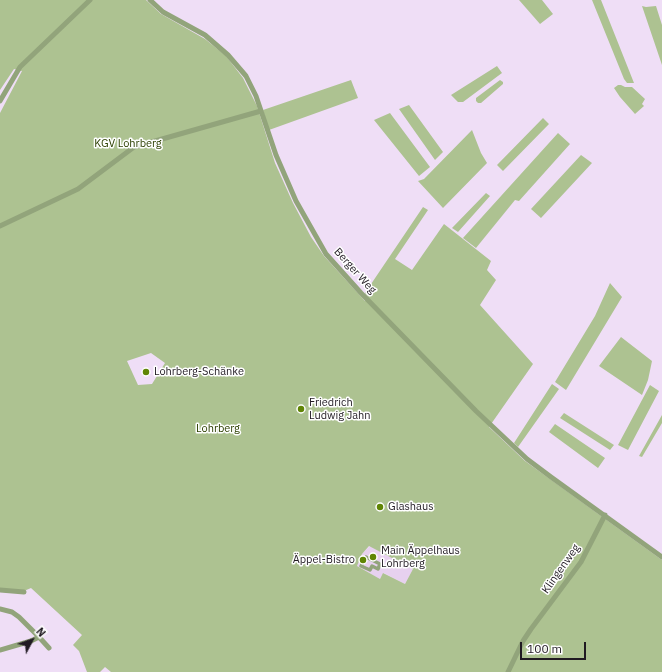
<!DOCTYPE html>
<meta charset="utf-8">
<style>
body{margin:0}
#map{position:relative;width:662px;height:672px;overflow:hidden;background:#efdef6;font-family:"IBM Plex Sans",sans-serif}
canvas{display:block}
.north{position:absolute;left:12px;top:620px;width:40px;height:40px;-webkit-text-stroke:3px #fff;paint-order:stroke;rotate:49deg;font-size:11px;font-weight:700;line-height:16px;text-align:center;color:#201a22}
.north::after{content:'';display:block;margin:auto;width:14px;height:18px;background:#201a22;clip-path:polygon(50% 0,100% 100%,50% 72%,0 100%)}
.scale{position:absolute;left:520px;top:642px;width:66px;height:18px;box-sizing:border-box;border:2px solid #201a22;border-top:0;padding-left:5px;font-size:12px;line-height:14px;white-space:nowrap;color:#201a22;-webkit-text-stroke:3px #fff;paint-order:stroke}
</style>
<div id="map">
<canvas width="662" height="672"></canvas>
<div class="north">N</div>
<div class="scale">100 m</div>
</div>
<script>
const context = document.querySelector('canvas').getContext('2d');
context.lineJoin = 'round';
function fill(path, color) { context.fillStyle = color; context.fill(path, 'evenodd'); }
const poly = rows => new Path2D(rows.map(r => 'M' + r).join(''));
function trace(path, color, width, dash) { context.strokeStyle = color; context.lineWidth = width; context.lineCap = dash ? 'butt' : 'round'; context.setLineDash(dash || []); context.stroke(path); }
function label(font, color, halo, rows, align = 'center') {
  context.font = font + ' "IBM Plex Sans",sans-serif'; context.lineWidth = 3; context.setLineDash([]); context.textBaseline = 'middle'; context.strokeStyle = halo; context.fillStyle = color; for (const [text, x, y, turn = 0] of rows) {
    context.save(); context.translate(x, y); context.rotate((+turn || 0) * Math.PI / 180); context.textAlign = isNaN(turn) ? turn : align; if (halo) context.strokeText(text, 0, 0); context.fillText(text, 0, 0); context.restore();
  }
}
fill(poly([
 [370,546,413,569,405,584,384,573,380,579,357,566,362,554]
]), '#e7d1ef');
fill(poly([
 [0,0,146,0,161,14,205,39,226,56,243,78,257,106,275,163,293,203,311,237,324,256,365,301,368,297,365,293,423,207,428,210,395,259,412,270,444,224,491,261,487,270,496,280,480,305,533,364,489,427,525,461,662,560,662,672,111,672,105,667,100,672,87,672,79,651,73,645,82,635,31,588,24,591,0,589,0,113,22,71,14,69,0,90],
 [151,353,165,363,152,384,138,385,127,361],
 [369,546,413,569,405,584,383,573,380,579,357,566,362,554],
 [519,0,542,0,553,14,540,24],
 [592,0,601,0,634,83,627,83,624,79],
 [642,6,646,7,656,6,662,25,662,65],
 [497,66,502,73,463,102,458,102,451,95],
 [351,80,358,98,269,130,263,110],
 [500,80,503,82,503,84,481,103,478,103,476,101,476,98],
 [618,85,621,85,625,87,632,87,645,99,642,104,644,106,635,114,620,97,614,88],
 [409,105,443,152,435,160,399,109],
 [390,113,430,167,419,176,374,120],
 [543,118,549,124,503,171,497,165],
 [472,130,481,153,487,163,443,208,418,181,424,179],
 [558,133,570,144,519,201,515,200,476,248,463,238],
 [581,155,592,163,541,218,531,209],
 [486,193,490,196,458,232,452,228],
 [610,283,622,297,566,390,555,382,595,316],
 [621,337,652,361,648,380,642,395,599,366],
 [552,384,559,389,518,447,514,443],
 [650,385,659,391,628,450,618,445],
 [564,413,614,445,610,450,560,418],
 [662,415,662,423,642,457,639,456],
 [555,424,605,458,598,468,549,432]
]), '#adc291');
trace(poly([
 [366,557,380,564,378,569,372,566,370,570,361,566,366,557]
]), '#92a47b', 3.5);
trace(poly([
 [150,0,163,12,205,35,228,55,246,76,256,96,276,155,296,201,326,254,361,293,476,411,527,459,551,477,662,557],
 [0,101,20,67,90,0],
 [0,226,78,189,134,147,261,111],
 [0,590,24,592],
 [0,609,12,612,19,617,39,637],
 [0,650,31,641,39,637,49,648],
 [508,672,523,641,531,629,581,562,605,515]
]), '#92a47b', 5);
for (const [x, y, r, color] of [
 [146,372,4,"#608506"],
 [301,409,4,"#608506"],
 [380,507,4,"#608506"],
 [373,557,4,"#608506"],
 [363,560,4,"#608506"]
]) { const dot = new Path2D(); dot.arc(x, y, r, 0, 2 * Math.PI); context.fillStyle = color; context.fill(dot); trace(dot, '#fff', 1.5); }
label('11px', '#2c3f00', '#fff', [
 ["KGV Lohrberg",128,144],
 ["Lohrberg",218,429]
]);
label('11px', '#201a22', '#fff', [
 ["Berger Weg",355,271,48],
 ["Klingenweg",561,569,-55]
]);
label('11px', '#201a22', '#fff', [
 ["Lohrberg-Schänke",154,372],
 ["Friedrich",309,403],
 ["Ludwig Jahn",309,416],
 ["Glashaus",388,507],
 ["Main Äppelhaus",381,551],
 ["Lohrberg",381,564],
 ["Äppel-Bistro",355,560,"right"]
], 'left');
</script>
